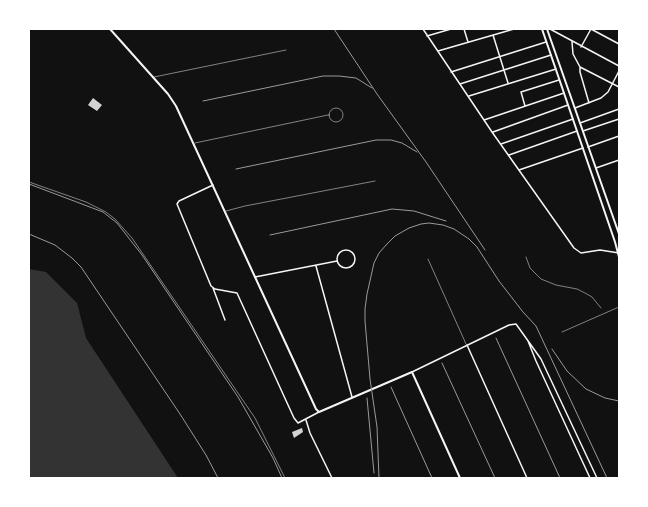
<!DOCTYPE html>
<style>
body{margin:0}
#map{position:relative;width:648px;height:507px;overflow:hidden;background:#111;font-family:Helvetica,sans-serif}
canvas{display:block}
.frame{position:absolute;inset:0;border:30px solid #fff;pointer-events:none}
</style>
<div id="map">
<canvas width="648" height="507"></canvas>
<div class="frame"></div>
</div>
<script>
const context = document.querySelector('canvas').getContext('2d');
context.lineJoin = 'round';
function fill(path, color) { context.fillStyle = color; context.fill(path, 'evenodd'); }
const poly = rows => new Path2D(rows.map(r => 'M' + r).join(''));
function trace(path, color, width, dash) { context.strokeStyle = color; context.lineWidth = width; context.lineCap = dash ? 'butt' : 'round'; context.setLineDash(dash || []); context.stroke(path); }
fill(poly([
 [29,269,46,272,77,303,86,338,178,478,29,478]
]), '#333');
fill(poly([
 [93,98,102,105,97,111,88,105],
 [302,428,303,432,294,438,292,432]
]), '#d3d3d3');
trace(poly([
 [154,77,286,50],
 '329 115a7 7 0 1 1 14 0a7 7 0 1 1-14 0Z',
 [195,143,328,115],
 [29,182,86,202,106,212,115,219,132,238,255,418,285,478],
 [226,211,245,206,375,181],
 [526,257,530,268,541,279,556,285,577,289,585,293,592,297,601,308],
 [428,259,466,344],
 [562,332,619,307]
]), '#f5f5f5', 0.5);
trace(poly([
 [423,29,492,132,574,248,581,253,600,250,619,253],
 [464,29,468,42],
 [550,29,619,66],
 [591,29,619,44],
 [493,35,508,83],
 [427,36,451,29],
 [572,42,573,54,580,67,619,87],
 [581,47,591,29],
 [438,51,514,29],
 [580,67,580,72,589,103],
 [451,72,546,42],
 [460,84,551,55],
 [469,96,556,69],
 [525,106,521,92,559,80],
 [575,108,601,98,608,92,619,71],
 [484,120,564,93],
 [580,123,619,109],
 [583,131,619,119],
 [493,132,568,105],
 [501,144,573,119],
 [588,147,619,136],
 [509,155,577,131],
 [596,168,619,160],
 [519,170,583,148],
 [213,185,179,201,177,204,211,286,215,289,237,293,283,394,294,418,298,423,319,412],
 '337 259a9 9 0 1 1 18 0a9 9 0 1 1-18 0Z',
 [316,266,352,397],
 [255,277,337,261],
 [213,288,225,320],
 [467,345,527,478],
 [306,420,310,433,332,478]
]), '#f5f5f5', 1.5);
trace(poly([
 [528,341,536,361,590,478],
 [412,372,509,325,516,324,541,359,597,478]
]), '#f5f5f5', 1.5);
trace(poly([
 [110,29,168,94,176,106,316,409,319,412,412,372,460,478],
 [542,29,615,242,619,257],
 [547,29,619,234]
]), '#f5f5f5', 2);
trace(poly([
 [334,29,377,94,426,162,485,250],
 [203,101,323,76,339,76,356,78,372,88],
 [236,169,376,140,391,140,402,143,417,152],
 [29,184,103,212,117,223,142,255,238,397,273,458,282,478],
 [29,234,55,245,72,258,81,267,180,414,206,455,218,478],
 [270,235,392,209,414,211,446,221],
 [496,338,560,478],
 [552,349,567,371,586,389,605,398,619,401],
 [442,363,495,478],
 [391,387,432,478],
 [367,398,374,473],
 [379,478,377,427,370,379,365,321,365,309,367,294,374,263,379,253,387,244,395,236,409,228,421,224,429,223,443,225,454,229,469,239,477,247,499,281,523,312,536,326,607,478]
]), '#9a9a9a', 1);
</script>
